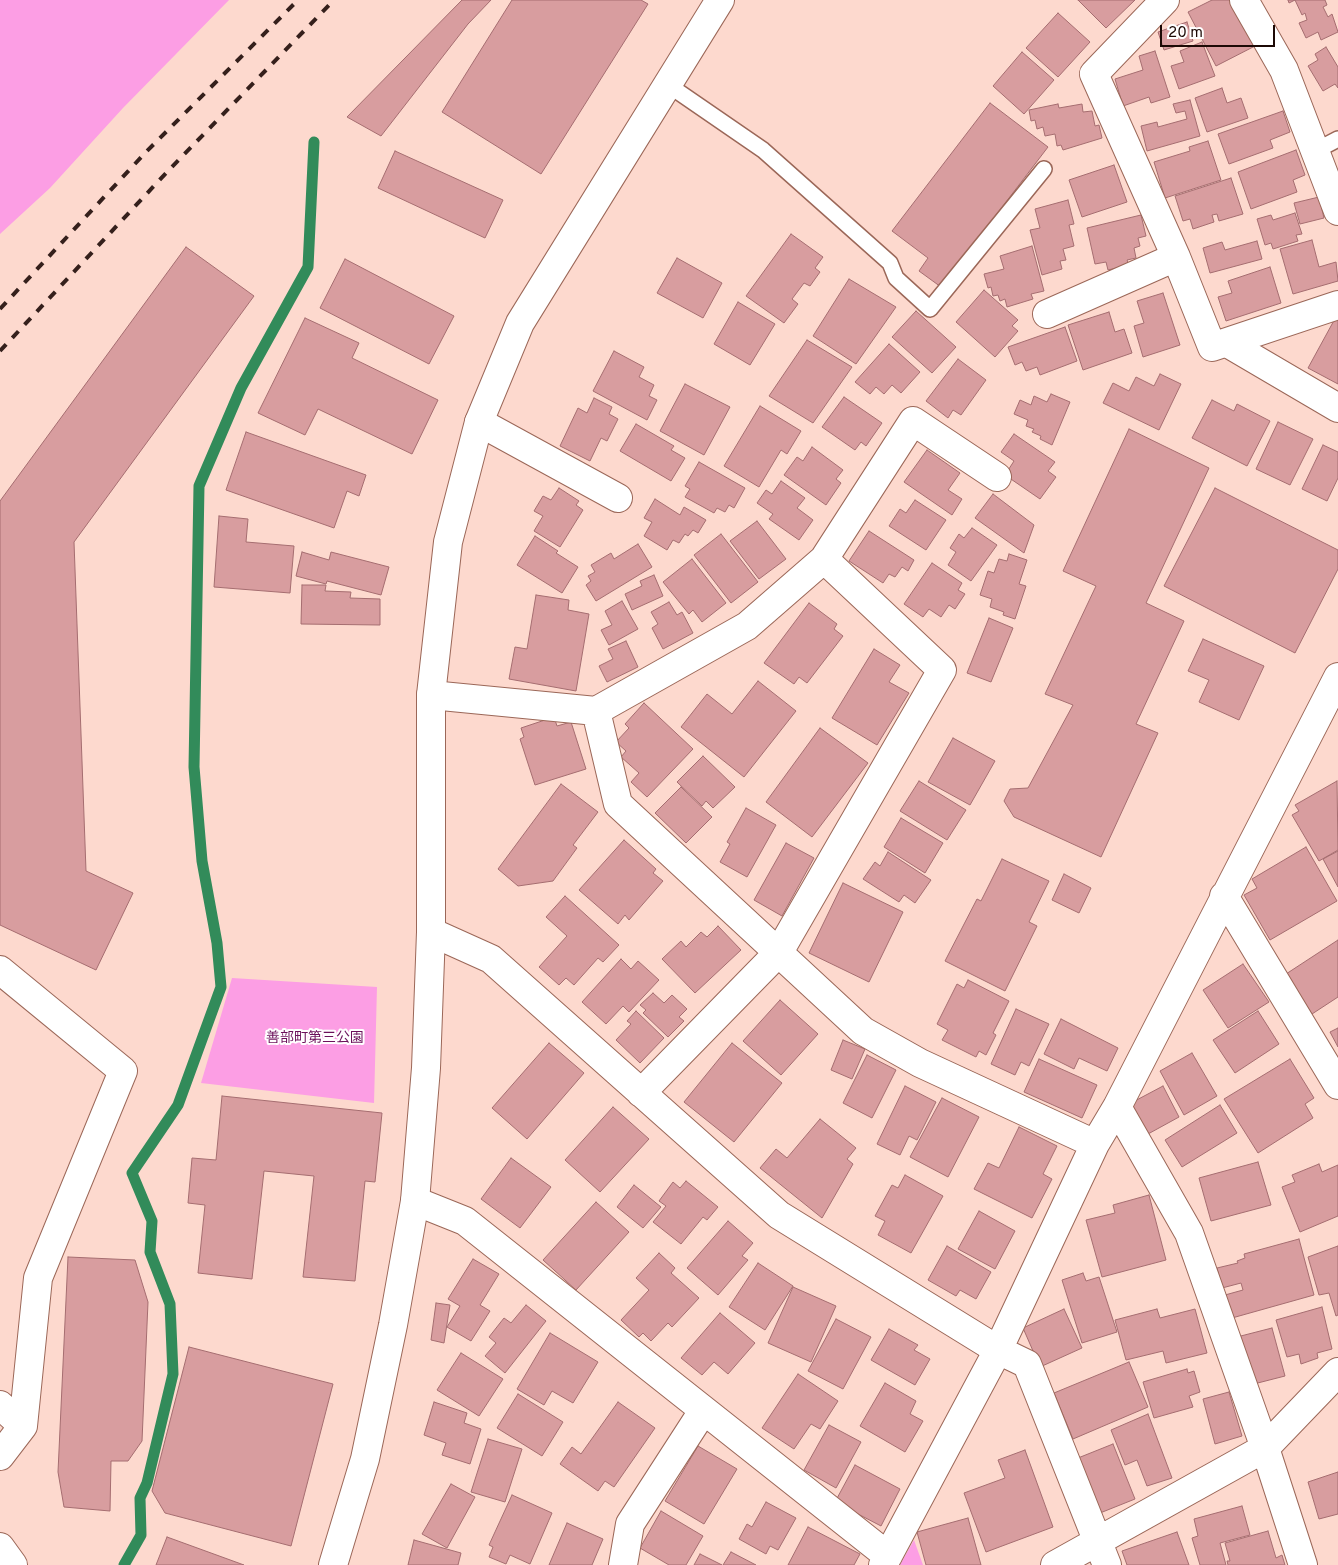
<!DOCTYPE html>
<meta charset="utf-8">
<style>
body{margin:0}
#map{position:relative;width:1338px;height:1565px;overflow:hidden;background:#fdd9ce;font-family:Overpass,sans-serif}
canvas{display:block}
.scale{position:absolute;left:1160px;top:25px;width:115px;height:22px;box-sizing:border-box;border:2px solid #1c0905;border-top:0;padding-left:6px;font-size:15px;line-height:18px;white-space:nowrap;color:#1c0905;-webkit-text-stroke:4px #fff;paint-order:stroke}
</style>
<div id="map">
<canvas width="1338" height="1565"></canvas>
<div class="scale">20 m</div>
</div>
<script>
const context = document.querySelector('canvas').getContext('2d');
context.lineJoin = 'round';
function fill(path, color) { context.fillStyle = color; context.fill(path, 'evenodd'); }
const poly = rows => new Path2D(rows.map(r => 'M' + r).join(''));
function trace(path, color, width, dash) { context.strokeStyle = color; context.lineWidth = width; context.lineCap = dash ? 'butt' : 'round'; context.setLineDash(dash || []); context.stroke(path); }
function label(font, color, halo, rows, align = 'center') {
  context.font = font + ' Overpass,"Noto Sans JP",sans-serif'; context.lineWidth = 4; context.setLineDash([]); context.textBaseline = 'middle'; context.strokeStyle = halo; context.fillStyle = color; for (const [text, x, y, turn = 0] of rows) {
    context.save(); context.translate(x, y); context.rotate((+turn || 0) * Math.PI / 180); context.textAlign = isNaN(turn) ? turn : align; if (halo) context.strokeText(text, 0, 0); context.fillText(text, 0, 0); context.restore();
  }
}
fill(poly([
 [0,0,229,0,123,108,50,188,0,234],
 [232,978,377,987,374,1103,201,1083],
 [914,1540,923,1565,900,1565]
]), '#fc9ee4');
trace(poly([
 [124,1565,141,1535,140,1498,147,1483,173,1374,170,1304,150,1252,152,1221,132,1173,178,1105,221,987,217,943,202,861,194,767,199,486,241,388,308,267,314,142]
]), '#328b5a', 11);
const building = poly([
 [462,0,491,0,468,24,381,136,347,117,462,0],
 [512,0,641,0,648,4,541,174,442,112,512,0],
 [1078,0,1135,0,1106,28,1078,0],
 [1212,0,1231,0,1255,46,1216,66,1188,12,1212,0],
 [1288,0,1325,0,1327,5,1323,7,1328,17,1332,14,1338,32,1321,40,1318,32,1306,38,1299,23,1307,20,1305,13,1302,15,1295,0,1289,3,1288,0],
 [1058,13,1090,42,1058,77,1026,48,1058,13],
 [1187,22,1193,41,1164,50,1158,32,1187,22],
 [1202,42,1215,76,1179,89,1171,66,1184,62,1180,51,1202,42],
 [1326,47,1338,67,1338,88,1335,84,1323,91,1308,66,1318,60,1315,54,1326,47],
 [1155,51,1170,97,1151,103,1149,97,1123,106,1115,79,1143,70,1139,56,1155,51],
 [1022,52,1054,80,1024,114,993,86,1022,52],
 [1222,88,1227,103,1241,98,1248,118,1207,132,1195,98,1222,88],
 [1190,100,1200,136,1147,151,1141,126,1157,122,1158,127,1187,119,1185,111,1176,113,1173,104,1190,100],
 [990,103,1048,147,941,287,919,271,928,258,892,231,990,103],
 [1058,104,1059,108,1082,104,1083,112,1092,111,1095,126,1099,125,1102,138,1063,150,1061,145,1057,146,1055,134,1045,136,1043,127,1037,129,1035,120,1031,121,1029,110,1058,104],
 [1283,111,1290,132,1270,140,1273,148,1229,164,1218,134,1283,111],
 [1208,141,1221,180,1165,198,1154,162,1190,151,1189,147,1208,141],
 [1296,150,1305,175,1293,180,1297,192,1251,209,1238,172,1296,150],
 [395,151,503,200,485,238,378,188,395,151],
 [1114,165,1127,202,1082,217,1069,180,1114,165],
 [1231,178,1243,214,1219,221,1217,214,1212,215,1214,222,1193,229,1190,219,1183,221,1175,196,1231,178],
 [1319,197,1324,218,1300,224,1294,203,1319,197],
 [1068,200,1074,224,1069,225,1074,246,1063,249,1066,260,1060,261,1062,269,1042,275,1030,230,1040,228,1035,209,1068,200],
 [1295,213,1302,234,1296,235,1298,241,1273,249,1271,243,1265,245,1257,219,1271,215,1273,220,1295,213],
 [1141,215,1146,236,1138,238,1140,246,1134,248,1136,258,1127,260,1129,265,1108,270,1106,262,1095,264,1087,228,1141,215],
 [791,234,823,257,815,268,820,272,810,286,804,283,792,299,798,304,784,323,746,296,791,234],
 [1312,240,1319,267,1336,262,1338,281,1293,294,1280,249,1312,240],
 [1257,241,1262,259,1210,273,1203,248,1222,242,1225,250,1257,241],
 [1032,246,1044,291,1031,294,1033,299,1007,307,1005,299,1000,301,998,295,993,296,991,287,988,288,984,274,1004,269,1000,256,1032,246],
 [186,247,254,296,74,542,86,871,133,893,96,970,0,925,0,501,186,247],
 [677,258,722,283,703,318,657,293,677,258],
 [345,259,454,316,429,364,320,308,345,259],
 [1270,267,1281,303,1226,321,1218,297,1232,293,1228,281,1270,267],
 [849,279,896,307,856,364,813,336,849,279],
 [984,290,1018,320,1012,326,1018,331,995,357,956,322,984,290],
 [1163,293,1180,345,1143,357,1134,326,1144,323,1137,301,1163,293],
 [738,302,775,324,750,365,714,344,738,302],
 [916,311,956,347,932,373,892,337,916,311],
 [1109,312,1115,332,1124,329,1132,353,1083,370,1068,325,1109,312],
 [1337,315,1338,315,1338,384,1308,368,1337,315],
 [305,318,359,343,352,358,438,400,412,454,318,409,305,435,258,413,305,318],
 [1065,327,1077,361,1040,375,1037,367,1026,371,1022,362,1015,365,1008,347,1065,327],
 [807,340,852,367,813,423,769,396,807,340],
 [889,344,920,372,901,393,892,385,884,394,876,387,870,394,855,382,889,344],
 [614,351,644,367,639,377,654,385,649,396,657,400,647,420,593,391,614,351],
 [958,359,986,380,961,415,953,410,948,418,926,401,958,359],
 [1160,374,1181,384,1159,430,1103,403,1113,383,1129,391,1136,377,1154,386,1160,374],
 [685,384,730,407,704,455,660,431,685,384],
 [1051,394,1070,402,1052,445,1040,439,1041,436,1032,432,1034,429,1026,426,1028,420,1014,414,1020,400,1031,405,1034,396,1047,402,1051,394],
 [844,397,882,423,866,446,861,442,855,450,822,427,844,397],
 [594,398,612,407,609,414,618,419,607,441,601,438,590,461,560,446,578,408,587,413,594,398],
 [1212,400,1234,411,1237,404,1270,421,1247,466,1192,438,1212,400],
 [760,406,801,431,787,454,781,450,759,487,724,466,760,406],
 [1278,422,1313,439,1290,485,1256,469,1278,422],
 [636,424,674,446,671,450,685,458,671,481,620,451,636,424],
 [1129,429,1209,468,1146,603,1184,621,1136,724,1158,733,1101,857,1014,817,1004,801,1010,789,1028,788,1073,705,1045,694,1096,586,1063,571,1129,429],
 [246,432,366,475,359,496,347,491,334,528,226,490,246,432],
 [1014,434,1055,462,1048,471,1056,477,1040,499,1005,475,1014,461,1001,452,1014,434],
 [1323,445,1338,452,1338,478,1327,501,1302,489,1323,445],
 [812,447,843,470,836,479,841,483,826,505,784,475,797,457,803,461,812,447],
 [927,450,960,473,948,490,962,499,952,515,904,482,927,450],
 [699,462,745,488,734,508,729,505,725,512,717,508,714,513,685,497,690,489,685,486,699,462],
 [781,481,805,498,797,508,813,520,799,540,769,519,773,514,757,503,766,490,772,494,781,481],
 [559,488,579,501,576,505,583,510,560,547,534,531,543,516,534,511,543,496,551,500,559,488],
 [1215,488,1338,550,1338,569,1295,653,1164,586,1215,488],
 [993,494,1034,525,1024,553,975,518,993,494],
 [655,499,680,515,684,507,706,520,698,533,693,530,688,536,685,534,679,543,673,540,667,550,644,536,652,522,644,518,655,499],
 [915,500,946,520,926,550,889,526,900,509,906,513,915,500],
 [219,516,248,519,246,542,294,546,290,593,214,587,219,516],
 [757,521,786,559,759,579,730,541,757,521],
 [972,528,997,545,971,581,948,565,956,552,950,548,959,534,964,538,972,528],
 [869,531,914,560,908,571,902,567,895,577,889,574,883,583,849,561,869,531],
 [721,534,758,582,731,603,694,555,721,534],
 [535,536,558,551,556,553,578,567,562,593,517,565,535,536],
 [638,544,652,567,596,601,586,585,591,581,588,576,595,572,591,565,611,553,614,559,638,544],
 [302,552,329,560,331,552,389,567,381,595,327,581,326,584,296,576,302,552],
 [1009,554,1027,560,1019,584,1026,586,1015,619,1003,615,1004,612,990,607,992,599,980,595,988,571,994,573,999,559,1007,561,1009,554],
 [692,559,726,603,702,622,693,610,689,614,663,582,692,559],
 [932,563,962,583,958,590,965,594,955,609,949,605,941,617,929,609,923,617,904,604,932,563],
 [654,575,663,596,632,610,625,594,642,586,640,581,654,575],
 [302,585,326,585,325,591,351,592,350,598,380,599,380,625,301,624,302,585],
 [536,595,569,600,568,610,589,614,576,691,509,679,515,647,527,649,536,595],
 [622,601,638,629,609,645,601,630,612,625,605,611,622,601],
 [669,602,677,615,682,612,693,633,663,649,652,628,658,624,651,612,669,602],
 [809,603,837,624,834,629,843,636,807,683,799,677,794,684,764,663,809,603],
 [989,618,1013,628,991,682,967,673,989,618],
 [1203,639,1264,666,1239,720,1199,702,1209,680,1188,671,1203,639],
 [626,641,638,667,607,682,599,666,613,659,608,649,626,641],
 [874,649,900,665,889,682,909,693,877,745,832,718,874,649],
 [758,681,796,711,744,777,681,727,707,694,732,714,758,681],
 [644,703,693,749,647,797,631,782,639,773,621,757,626,751,616,742,629,728,625,724,644,703],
 [554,717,557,726,571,722,586,769,535,785,520,739,524,737,521,728,554,717],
 [820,728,868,763,812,837,766,802,820,728],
 [953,738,995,761,970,805,928,782,953,738],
 [703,756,735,787,713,808,706,801,702,806,677,782,703,756],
 [919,781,966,810,947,840,900,811,919,781],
 [1337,781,1338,850,1319,861,1292,815,1299,811,1295,805,1337,781],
 [561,784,598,812,573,845,577,848,553,881,518,886,498,869,561,784],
 [681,787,712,817,686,843,655,813,681,787],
 [746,808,776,825,747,877,720,862,730,844,727,842,746,808],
 [901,818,943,843,925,873,884,847,901,818],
 [624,840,656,869,653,873,663,881,629,920,625,915,618,924,579,890,624,840],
 [786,843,814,858,782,916,754,900,786,843],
 [1306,847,1337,901,1270,940,1244,895,1257,888,1252,879,1306,847],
 [1338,851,1338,887,1323,859,1338,851],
 [888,852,931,880,915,903,904,895,899,902,863,879,875,862,880,866,888,852],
 [1002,859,1049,881,1029,922,1037,926,1005,991,945,961,977,899,981,901,1002,859],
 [1064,874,1091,888,1079,913,1052,900,1064,874],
 [843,883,903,912,869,982,809,953,843,883],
 [565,896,619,945,603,962,598,958,574,985,566,978,559,985,539,967,567,936,546,917,565,896],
 [718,926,741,950,695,993,662,959,681,941,686,947,701,932,707,937,718,926],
 [1338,940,1338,997,1312,1014,1286,974,1338,940],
 [621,959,631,969,638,961,659,980,629,1012,623,1006,606,1024,582,1002,621,959],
 [1243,964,1269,1002,1228,1028,1203,990,1243,964],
 [968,980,1009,1001,993,1033,996,1035,986,1055,979,1051,976,1057,942,1040,948,1030,937,1024,957,984,964,988,968,980],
 [653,993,664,1003,672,995,687,1009,679,1017,684,1021,668,1037,643,1013,646,1010,640,1005,653,993],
 [780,1000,818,1034,781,1075,743,1041,780,1000],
 [1016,1009,1049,1024,1029,1066,1021,1062,1015,1075,991,1064,1016,1009],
 [636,1011,664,1038,640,1063,616,1040,631,1024,627,1021,636,1011],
 [1258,1011,1279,1044,1235,1073,1213,1040,1258,1011],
 [1061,1019,1118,1048,1107,1071,1079,1058,1074,1069,1044,1054,1061,1019],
 [1338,1028,1338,1047,1330,1032,1338,1028],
 [843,1040,865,1049,852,1079,831,1070,843,1040],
 [549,1043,584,1073,527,1139,492,1108,549,1043],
 [732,1043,782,1083,734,1142,684,1102,732,1043],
 [1192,1053,1217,1096,1184,1115,1160,1071,1192,1053],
 [867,1055,896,1070,872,1118,843,1103,867,1055],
 [1039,1059,1097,1085,1082,1118,1024,1092,1039,1059],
 [1290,1059,1314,1098,1305,1104,1313,1118,1258,1153,1224,1099,1290,1059],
 [905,1086,936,1102,917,1140,909,1136,900,1155,877,1144,905,1086],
 [1163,1086,1179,1117,1148,1134,1131,1103,1163,1086],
 [222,1096,382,1113,375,1182,365,1181,355,1281,303,1277,314,1176,264,1171,252,1279,198,1273,205,1205,188,1203,192,1158,216,1160,222,1096],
 [942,1098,979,1117,948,1177,910,1157,942,1098],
 [1220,1105,1237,1133,1182,1167,1165,1140,1220,1105],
 [613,1107,649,1139,600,1192,565,1160,613,1107],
 [820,1119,856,1148,847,1159,853,1164,822,1218,760,1168,776,1149,787,1158,820,1119],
 [1019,1127,1057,1146,1043,1174,1052,1179,1032,1218,974,1189,988,1163,999,1168,1019,1127],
 [511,1158,551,1187,520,1228,481,1199,511,1158],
 [1258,1162,1271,1205,1211,1221,1199,1178,1258,1162],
 [1319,1164,1322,1172,1338,1165,1338,1216,1300,1232,1282,1187,1295,1182,1292,1175,1319,1164],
 [905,1175,943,1196,911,1253,878,1235,885,1221,875,1216,892,1185,898,1188,905,1175],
 [686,1181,718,1207,707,1220,703,1217,681,1244,653,1222,666,1206,659,1201,673,1182,680,1188,686,1181],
 [634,1185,661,1207,643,1228,617,1207,634,1185],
 [1149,1195,1166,1260,1102,1277,1086,1220,1115,1213,1113,1205,1149,1195],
 [596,1202,629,1232,576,1290,543,1260,596,1202],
 [979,1211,1015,1231,995,1269,958,1249,979,1211],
 [728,1221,753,1243,742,1256,748,1260,718,1295,687,1268,728,1221],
 [1299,1239,1314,1295,1232,1318,1225,1295,1243,1290,1241,1283,1222,1288,1217,1268,1238,1263,1237,1261,1245,1258,1244,1254,1299,1239],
 [947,1246,991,1272,976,1299,960,1290,956,1296,928,1280,947,1246],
 [1338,1246,1338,1315,1336,1316,1329,1293,1319,1295,1308,1257,1338,1246],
 [659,1253,675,1268,671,1273,699,1298,672,1327,668,1323,651,1341,643,1333,639,1337,621,1320,649,1290,636,1278,659,1253],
 [68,1257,135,1260,148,1302,142,1441,128,1461,111,1461,110,1511,64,1507,58,1472,68,1257],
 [473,1259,499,1274,480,1305,490,1311,471,1341,447,1327,460,1306,448,1299,473,1259],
 [758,1263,793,1286,765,1330,729,1307,758,1263],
 [1083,1273,1086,1281,1099,1277,1117,1332,1082,1343,1062,1280,1083,1273],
 [793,1287,836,1306,811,1362,768,1343,793,1287],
 [436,1303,450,1305,444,1343,431,1340,436,1303],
 [526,1305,546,1321,505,1373,485,1356,496,1343,489,1337,504,1318,511,1323,526,1305],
 [1322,1307,1332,1349,1317,1353,1318,1358,1301,1364,1299,1354,1287,1357,1276,1320,1322,1307],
 [1064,1309,1082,1348,1040,1367,1023,1328,1064,1309],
 [1157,1309,1160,1318,1195,1309,1207,1353,1166,1363,1163,1351,1126,1360,1115,1320,1157,1309],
 [720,1313,755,1343,728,1374,714,1362,702,1375,681,1358,720,1313],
 [836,1319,871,1337,843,1389,808,1371,836,1319],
 [1272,1328,1285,1376,1246,1386,1233,1338,1272,1328],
 [889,1329,918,1345,914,1350,930,1359,915,1385,871,1360,889,1329],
 [550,1333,598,1362,573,1403,552,1391,544,1405,517,1389,550,1333],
 [189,1347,333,1384,291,1546,165,1513,152,1491,189,1347],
 [461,1353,503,1379,479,1416,437,1390,461,1353],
 [1129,1362,1148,1407,1073,1439,1054,1393,1129,1362],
 [1187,1369,1188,1373,1194,1371,1200,1392,1189,1396,1193,1407,1154,1418,1143,1382,1187,1369],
 [798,1374,838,1401,820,1429,811,1424,794,1449,762,1428,798,1374],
 [885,1383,916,1401,910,1414,923,1421,905,1452,860,1426,885,1383],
 [1229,1392,1242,1436,1215,1444,1203,1399,1229,1392],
 [518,1394,563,1422,542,1456,497,1428,518,1394],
 [434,1402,467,1413,464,1423,481,1429,470,1464,442,1455,446,1443,424,1435,434,1402],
 [618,1402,655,1428,614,1487,605,1481,598,1491,560,1464,572,1447,581,1454,618,1402],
 [1148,1414,1172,1478,1147,1486,1137,1460,1125,1465,1111,1430,1148,1414],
 [829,1425,861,1442,836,1488,804,1470,829,1425],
 [488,1439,522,1449,505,1502,471,1492,488,1439],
 [1113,1444,1135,1499,1100,1513,1078,1458,1113,1444],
 [698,1446,737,1469,704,1524,665,1501,698,1446],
 [1025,1450,1053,1527,986,1552,964,1493,1005,1478,998,1460,1025,1450],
 [855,1465,900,1489,881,1526,835,1502,855,1465],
 [1338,1472,1338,1514,1319,1519,1308,1482,1338,1472],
 [451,1484,475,1497,447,1548,422,1534,451,1484],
 [512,1495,552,1513,530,1564,510,1555,506,1564,489,1557,493,1547,489,1545,512,1495],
 [766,1502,796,1518,778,1550,770,1546,766,1554,739,1539,747,1524,752,1527,766,1502],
 [1242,1506,1250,1535,1220,1543,1226,1565,1200,1565,1192,1538,1198,1536,1194,1519,1242,1506],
 [661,1511,703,1536,686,1565,669,1565,640,1548,661,1511],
 [968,1518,981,1565,926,1565,917,1532,968,1518],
 [567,1523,603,1539,592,1565,549,1565,567,1523],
 [808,1527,860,1554,854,1565,788,1565,808,1527],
 [1268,1531,1276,1558,1282,1555,1285,1565,1228,1565,1227,1561,1230,1561,1225,1543,1268,1531],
 [1177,1532,1189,1565,1127,1565,1122,1551,1177,1532],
 [167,1537,244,1565,156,1565,167,1537],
 [414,1540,461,1553,458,1565,408,1565,414,1540],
 [731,1552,756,1565,723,1565,731,1552],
 [700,1554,722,1565,694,1565,700,1554]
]);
fill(building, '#d89d9f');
trace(building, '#a56d70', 1);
const lane = poly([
 [667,84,763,150,890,263,896,278,930,309,1044,169],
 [1315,151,1338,139]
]);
const street = poly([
 [1165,0,1094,74,1176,257,1212,347,1338,305],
 [1244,0,1284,70,1338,211],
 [1047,314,1176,257],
 [1229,344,1338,408],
 [479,422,618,498],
 [824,559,913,421,997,477],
 [431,695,596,711,747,626,824,559,942,670,779,952,641,1093],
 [596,711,618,804,863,1031,920,1063,1095,1144],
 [1224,896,1338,1085],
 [431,932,491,959,779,1215,998,1350,1027,1364,1107,1565],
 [0,970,123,1071,38,1278,23,1426,0,1456],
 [1117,1107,1189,1233,1265,1448,1303,1565],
 [415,1201,465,1221,888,1556],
 [0,1405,23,1426],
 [623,1565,630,1524,703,1411],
 [883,1565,998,1350,1095,1144,1117,1107,1338,677],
 [1055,1565,1265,1448,1338,1372]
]);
const secondary = poly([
 [0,1547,13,1565],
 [333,1565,365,1459,393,1325,415,1201,426,1068,431,932,431,695,448,542,479,422,520,323,720,0]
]);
trace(lane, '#9b6758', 18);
trace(street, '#9b6758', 30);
trace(secondary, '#9b6758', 30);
trace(lane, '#fff', 15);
trace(street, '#fff', 28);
trace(secondary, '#fff', 28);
trace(poly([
 [0,309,146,152,298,0],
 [0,351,167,172,334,0]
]), '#35201c', 4, [9, 9]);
label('14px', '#6b115b', '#fff', [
 ["善部町第三公園",315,1039]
]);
</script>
